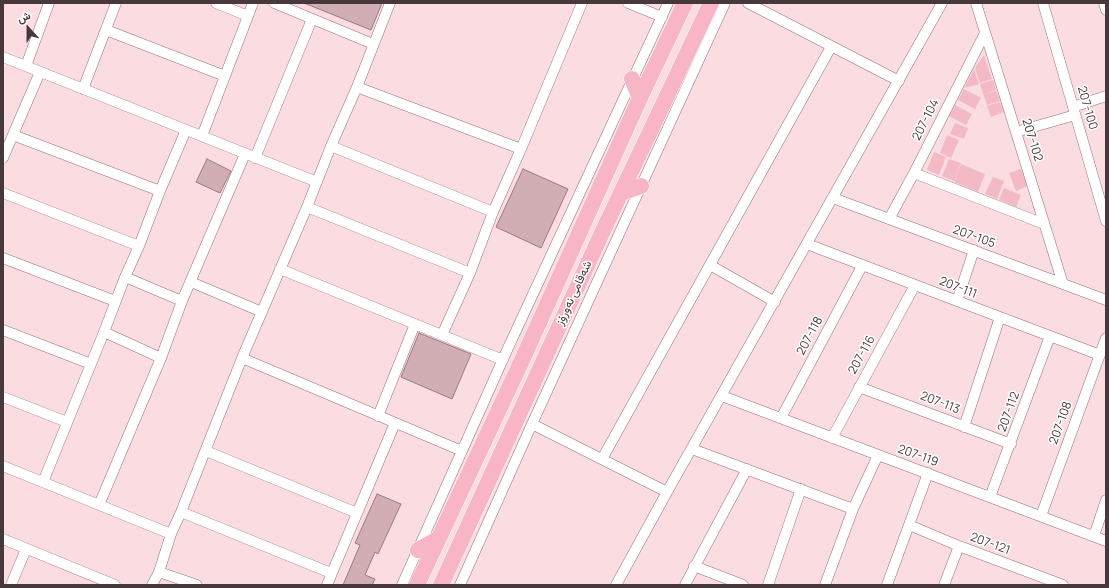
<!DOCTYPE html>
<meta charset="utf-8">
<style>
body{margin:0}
#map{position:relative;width:1109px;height:588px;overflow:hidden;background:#fadce1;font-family:Manrope,Vazirmatn,sans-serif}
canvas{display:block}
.frame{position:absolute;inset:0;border:4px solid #47383b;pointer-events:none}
.north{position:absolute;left:8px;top:8px;width:40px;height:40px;-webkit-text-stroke:3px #fff;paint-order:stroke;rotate:339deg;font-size:11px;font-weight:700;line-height:16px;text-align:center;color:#47383b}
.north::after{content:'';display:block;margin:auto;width:14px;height:18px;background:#47383b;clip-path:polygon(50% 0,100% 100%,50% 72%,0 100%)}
</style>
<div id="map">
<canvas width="1109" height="588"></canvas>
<div class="frame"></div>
<div class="north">ش</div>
</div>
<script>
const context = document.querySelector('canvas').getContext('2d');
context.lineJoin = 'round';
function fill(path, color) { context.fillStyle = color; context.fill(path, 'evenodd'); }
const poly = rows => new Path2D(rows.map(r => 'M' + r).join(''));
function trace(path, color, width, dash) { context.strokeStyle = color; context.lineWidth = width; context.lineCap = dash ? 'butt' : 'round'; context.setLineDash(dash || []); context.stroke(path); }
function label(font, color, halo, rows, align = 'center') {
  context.font = font + ' Manrope,Vazirmatn,sans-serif'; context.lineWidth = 3; context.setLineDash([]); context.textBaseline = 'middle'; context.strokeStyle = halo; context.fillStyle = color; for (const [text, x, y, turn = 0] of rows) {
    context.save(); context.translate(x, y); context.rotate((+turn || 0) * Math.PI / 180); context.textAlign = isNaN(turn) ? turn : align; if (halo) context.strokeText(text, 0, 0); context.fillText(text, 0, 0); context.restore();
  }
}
fill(poly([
 [984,55,992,79,980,83,975,68],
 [974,69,979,84,964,88],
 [993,80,996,90,985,94,996,91,1000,101,987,105,980,84],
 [964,89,981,98,975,109,958,100],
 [1000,102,1004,112,991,117,987,106],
 [955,105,972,114,966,125,949,116],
 [955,123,968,128,964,139,950,134],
 [947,135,959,140,951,158,940,153],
 [934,152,946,157,939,175,927,170],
 [949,159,961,163,954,181,942,176],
 [961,164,985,174,978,192,954,182],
 [1021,169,1028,186,1016,191,1009,173],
 [993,177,1004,181,997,199,985,194],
 [1004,188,1021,195,1016,207,999,200]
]), '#f3bac5');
const building = poly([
 [304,3,382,3,371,30,304,3],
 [207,159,231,171,220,193,196,182,207,159],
 [523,169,568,189,541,248,496,227,523,169],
 [419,333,471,354,452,399,401,377,419,333],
 [377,494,401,504,378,554,375,552,365,575,375,579,372,585,343,585,360,545,355,543,377,494]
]);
fill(building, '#d1adb4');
trace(building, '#9b7980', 1);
const minor = poly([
 [216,3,248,16],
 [274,3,373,44],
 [628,3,662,17],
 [748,3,899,81],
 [976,3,1063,284],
 [1043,3,1106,221],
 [1104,3,1106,10],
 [106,30,225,76],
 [3,57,317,182],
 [26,66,49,3],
 [357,87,521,149],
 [83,89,116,3],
 [1073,107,1106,96],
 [1016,132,1075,115],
 [13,135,160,191],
 [202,136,253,3],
 [331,146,493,212],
 [3,158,40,72],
 [255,158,312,19],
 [914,173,1044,224],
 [3,193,139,246],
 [833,198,1106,300],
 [307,207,470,273],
 [889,219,914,173,985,33],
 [807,244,1100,355],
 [3,258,115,301],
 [710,265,775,302],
 [280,269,503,360],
 [125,277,182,301],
 [191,282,262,312],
 [957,301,974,250],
 [3,330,91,364],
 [104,332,161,358],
 [442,335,470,273,493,212,521,149,582,3],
 [242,358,462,451],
 [859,387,1011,444],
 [722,396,1106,541],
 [3,397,67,422],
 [378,416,415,324],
 [781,418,862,266],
 [532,424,667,492],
 [964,427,1000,317],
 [832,438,915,285],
 [692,449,853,509],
 [206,451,357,513],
 [602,459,831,47],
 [3,466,171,534],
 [43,482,104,332,125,277,139,246,160,191,186,130],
 [990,497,1050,336],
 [99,505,161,358,182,301,245,154],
 [181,512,331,573],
 [1041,516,1106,338],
 [909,525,959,546,1063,585],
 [1094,536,1106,500],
 [3,539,115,585],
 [694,566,743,585],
 [159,572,197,585],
 [11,585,26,549],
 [152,585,159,572,171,534,181,512,242,358,307,207,331,146,357,87,390,3],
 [327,585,395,423],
 [402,585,508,348,668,3],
 [460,585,532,424,725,3],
 [616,585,667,492,942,3],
 [685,585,747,469],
 [768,585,801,489],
 [825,585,853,509,878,455],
 [887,585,928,473],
 [944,585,959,546]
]);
const primary = poly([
 [632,79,640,98],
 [621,193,641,186],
 [418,550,438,539],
 [417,585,524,356,640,98,685,3],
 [441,585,601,235,711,3]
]);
trace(minor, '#95737a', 11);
trace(primary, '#fff', 17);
trace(minor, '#fff', 10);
trace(primary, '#f7b5c5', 16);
label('12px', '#47383b', '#fff', [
 ["207-100",1087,108,74],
 ["207-104",926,120,-63],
 ["207-102",1032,140,73],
 ["207-105",974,237,20],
 ["207-111",958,288,21],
 ["شەقامی نەورۆز",574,293,-65],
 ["207-118",810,336,-62],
 ["207-116",862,355,-61],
 ["207-113",940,403,21],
 ["207-112",1009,412,-70],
 ["207-108",1061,423,-70],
 ["207-119",918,456,20],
 ["207-121",990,544,20]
]);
</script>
